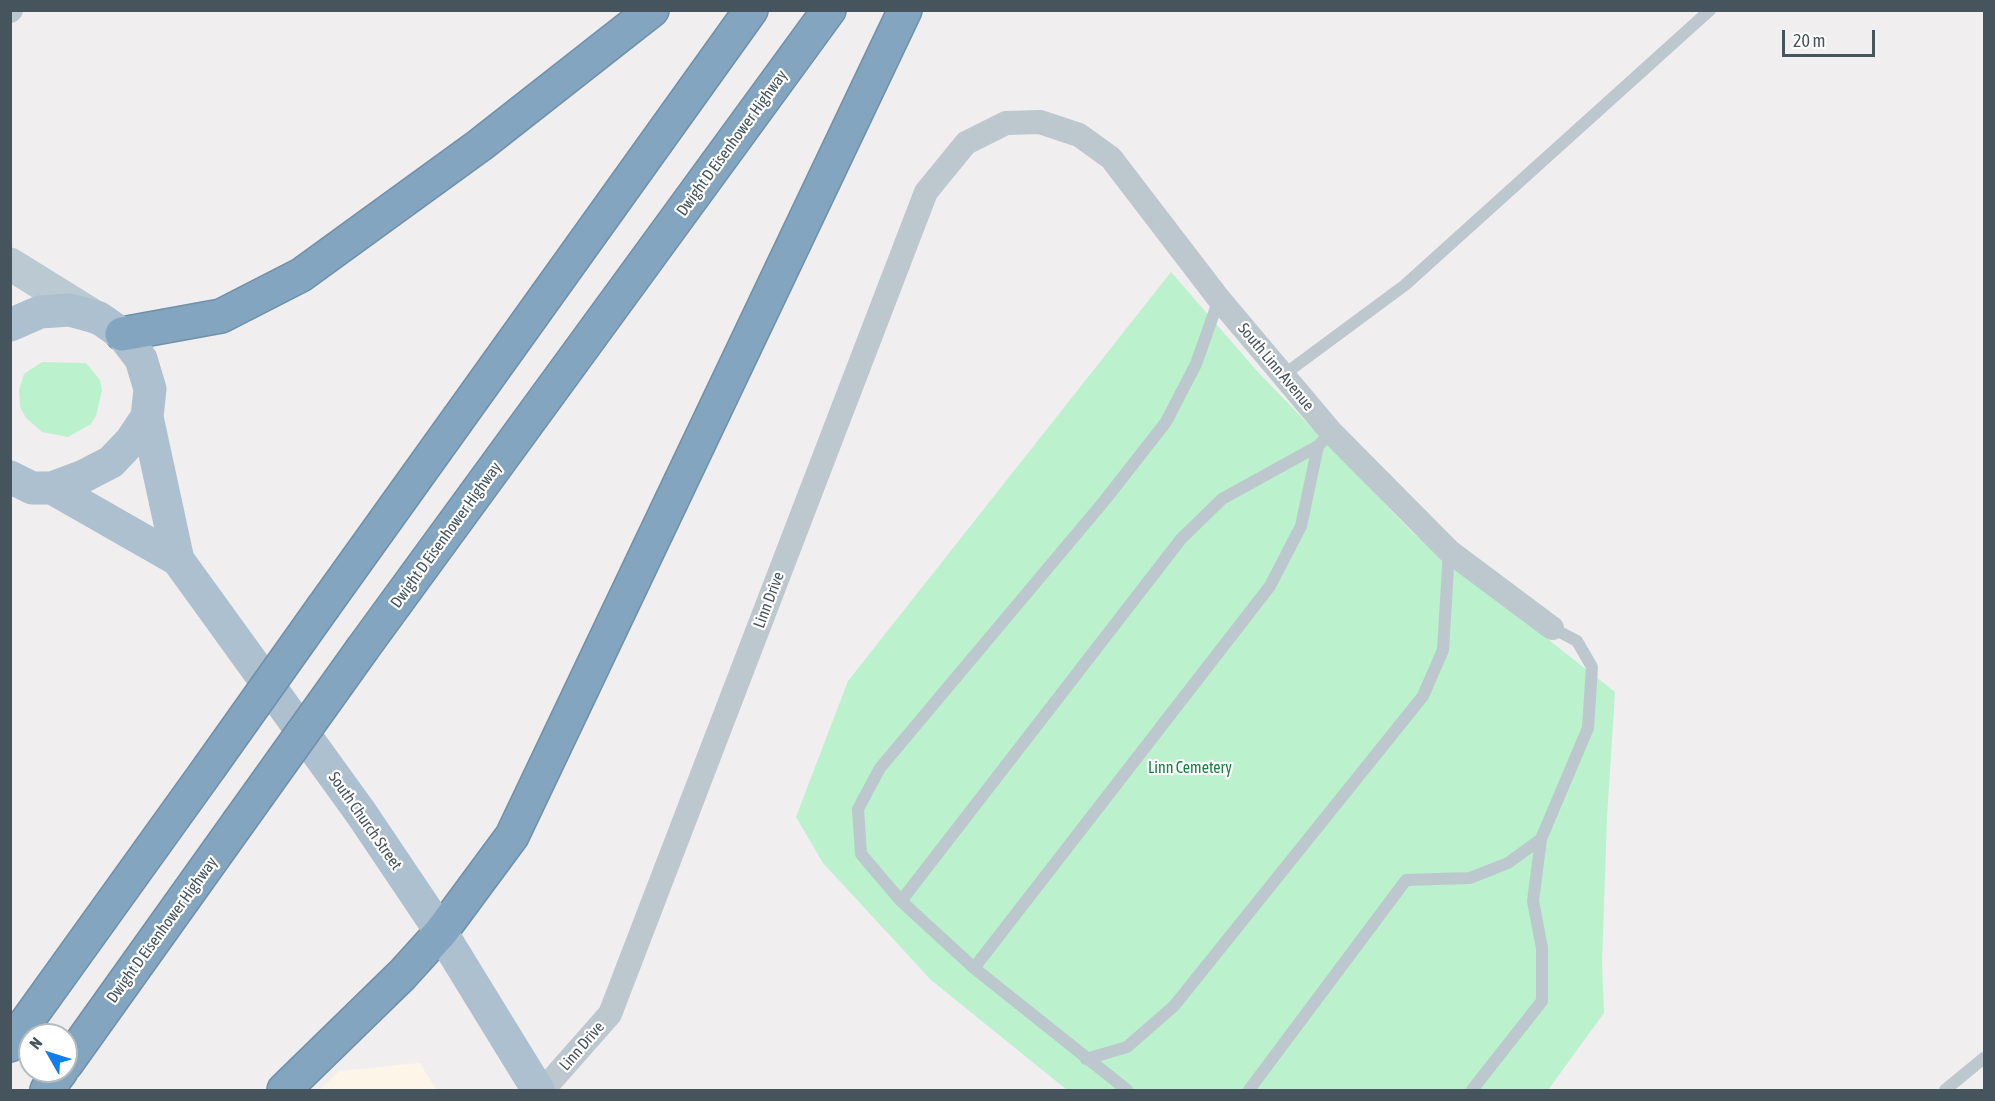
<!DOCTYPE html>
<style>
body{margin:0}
#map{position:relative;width:1995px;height:1101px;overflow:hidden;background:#f1eeef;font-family:"Asap Condensed",sans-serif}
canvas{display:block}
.frame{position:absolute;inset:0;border:12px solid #46545d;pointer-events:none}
.north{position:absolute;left:18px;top:1023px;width:60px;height:60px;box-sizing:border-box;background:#fff;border:2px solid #b5bbbe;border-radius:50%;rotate:309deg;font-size:16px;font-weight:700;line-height:24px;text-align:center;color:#46545d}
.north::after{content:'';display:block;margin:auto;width:21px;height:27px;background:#117fe9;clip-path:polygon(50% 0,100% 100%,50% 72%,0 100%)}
.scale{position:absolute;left:1782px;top:30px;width:93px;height:27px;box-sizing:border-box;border:3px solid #46545d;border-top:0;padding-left:8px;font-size:18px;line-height:21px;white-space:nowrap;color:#46545d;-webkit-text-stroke:4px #fff;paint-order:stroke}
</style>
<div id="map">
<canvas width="1995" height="1101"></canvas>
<div class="frame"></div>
<div class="north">N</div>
<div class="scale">20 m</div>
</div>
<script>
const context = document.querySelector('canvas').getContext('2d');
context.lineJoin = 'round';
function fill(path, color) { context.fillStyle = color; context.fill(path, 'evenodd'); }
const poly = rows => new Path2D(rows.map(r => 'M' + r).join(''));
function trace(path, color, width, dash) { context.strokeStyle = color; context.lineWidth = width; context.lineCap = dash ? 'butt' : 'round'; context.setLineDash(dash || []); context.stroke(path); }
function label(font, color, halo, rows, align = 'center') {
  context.font = font + ' "Asap Condensed",sans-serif'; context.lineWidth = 4.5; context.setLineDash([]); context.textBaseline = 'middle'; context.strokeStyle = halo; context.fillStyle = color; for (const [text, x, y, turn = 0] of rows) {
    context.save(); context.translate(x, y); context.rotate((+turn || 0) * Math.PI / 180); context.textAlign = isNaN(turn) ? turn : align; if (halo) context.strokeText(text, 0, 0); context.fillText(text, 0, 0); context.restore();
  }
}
fill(poly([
 [420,1063,436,1090,320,1090,339,1071]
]), '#fdf5e7');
fill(poly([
 [1171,272,1257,371,1413,533,1615,692,1607,817,1602,963,1604,1013,1548,1090,1067,1090,931,980,823,863,796,817,848,681],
 [42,362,86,363,100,380,102,390,96,416,91,424,68,437,42,432,26,418,20,407,19,390,24,374]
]), '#bbf1cc');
const highway = poly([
 [122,334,221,316,301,275,480,145,652,10],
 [324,606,751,10],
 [363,648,829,10],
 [10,1045,209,768],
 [66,1064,238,823],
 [47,1090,61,1071],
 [284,1090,402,975,441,932,512,836,905,10]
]);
trace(highway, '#6f90ab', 36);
trace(poly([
 [1282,376,1405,285,1710,10],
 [901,901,1181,539,1222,499,1318,446],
 [974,968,1270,586,1301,526,1318,446,1331,432],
 [1086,1059,1127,1047,1174,1006,1423,696,1443,650,1449,551],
 [1127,1090,974,968,901,901,861,854,858,809,880,768,1105,500,1166,422,1196,364,1219,299],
 [1249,1090,1406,880,1470,878,1508,863,1541,839],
 [1472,1090,1542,1001,1542,948,1533,901,1541,839,1588,728,1592,667,1577,641,1552,628],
 [1945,1090,1984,1058]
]), '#bcc7ce', 12);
trace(poly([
 [10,11,11,10],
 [543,1090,610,1014,926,192,966,143,1006,123,1040,122,1079,135,1111,158,1219,299,1331,432,1449,551,1552,628]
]), '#bcc7ce', 24);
trace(poly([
 [10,264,97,318]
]), '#bbc9d3', 33);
trace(poly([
 [10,325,40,312,70,310,99,318,122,334,141,359,150,389,147,417,131,441,111,462,84,476,52,488,32,488,10,477],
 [147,417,178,560,361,813,441,932,538,1090],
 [52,488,178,560]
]), '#adc0cf', 33);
trace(highway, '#84a5c0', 33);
const highwayBridge = poly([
 [209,768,324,606],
 [238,823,363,648]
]);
trace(highwayBridge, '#6f90ab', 36, []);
trace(highwayBridge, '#84a5c0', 33);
label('16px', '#46545d', '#fff', [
 ["Dwight D Eisenhower Highway",732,143,-54],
 ["South Linn Avenue",1276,367,50],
 ["Dwight D Eisenhower Highway",446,535,-54],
 ["Linn Drive",769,600,-69],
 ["South Church Street",365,821,55],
 ["Dwight D Eisenhower Highway",162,930,-54],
 ["Linn Drive",582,1046,-49]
]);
label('16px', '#138242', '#fff', [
 ["Linn Cemetery",1190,768]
]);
</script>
